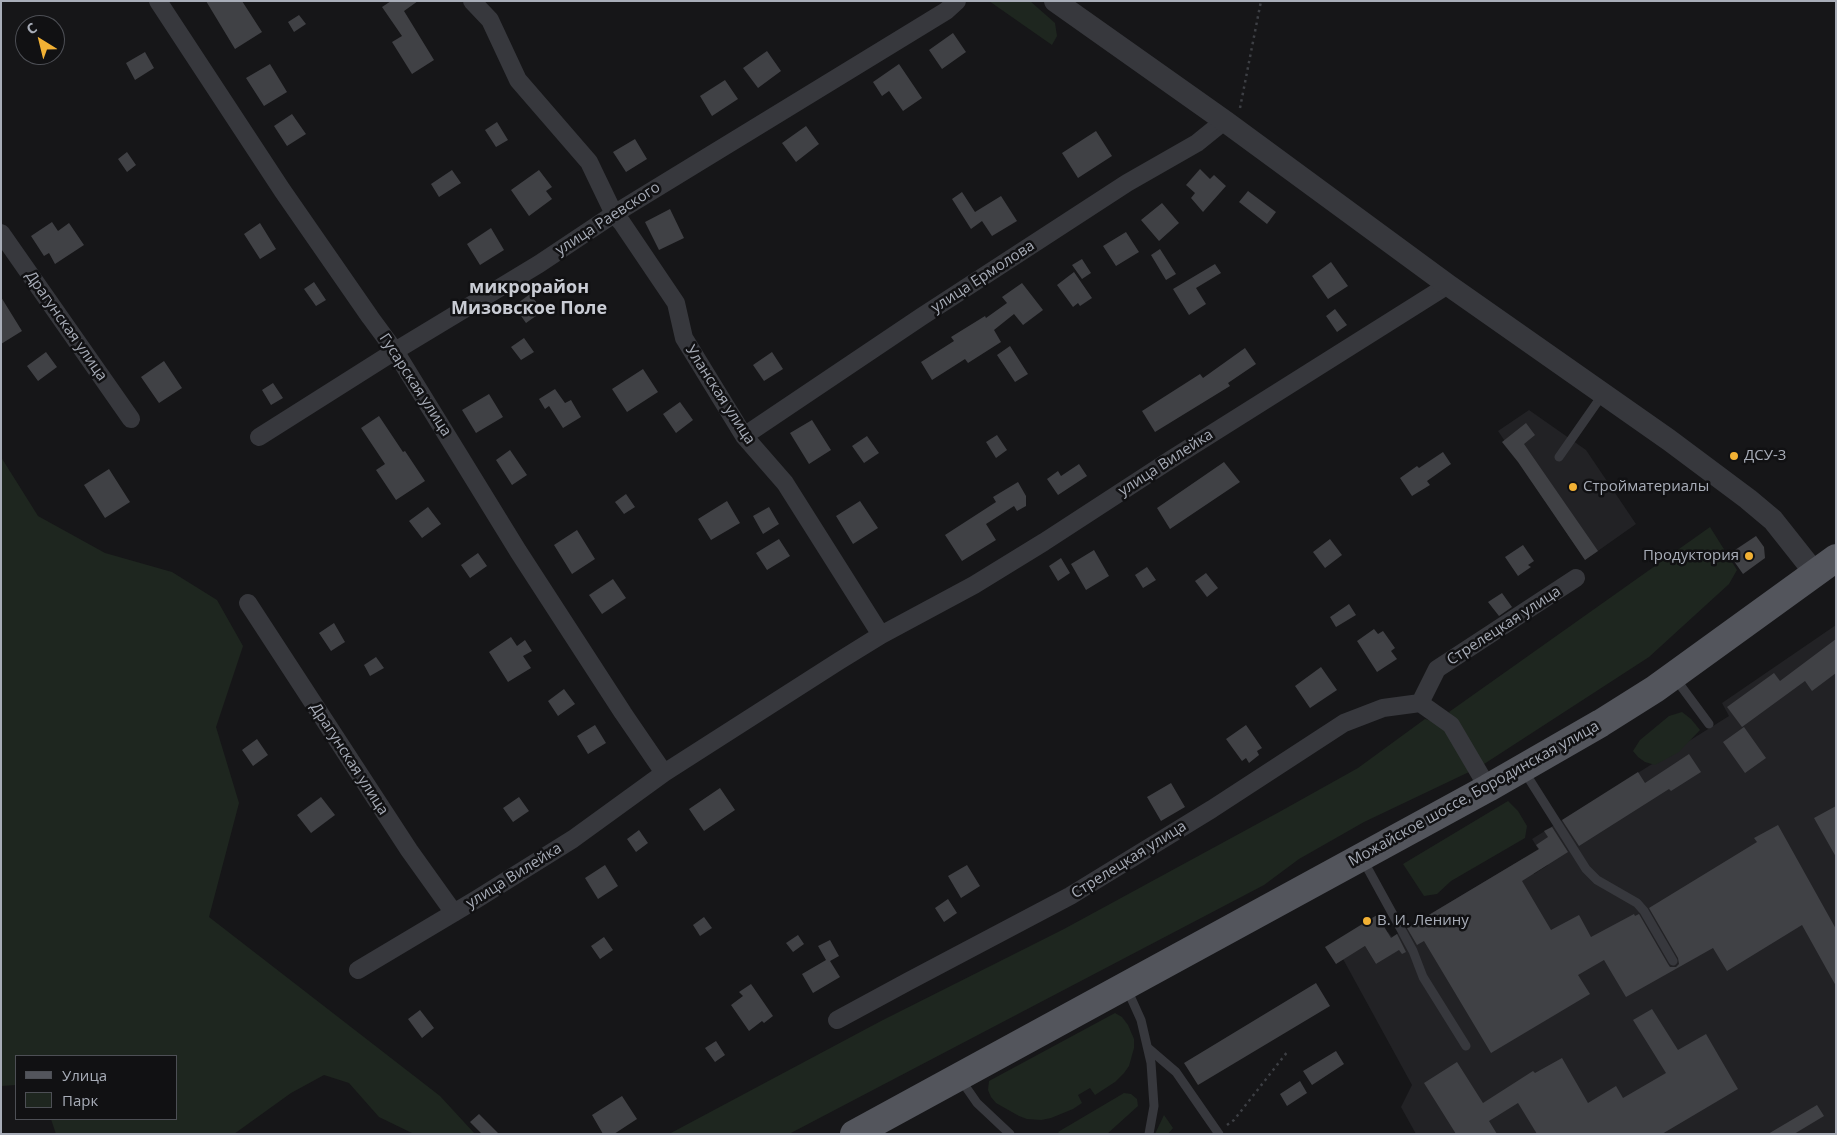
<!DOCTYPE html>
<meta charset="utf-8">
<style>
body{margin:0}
#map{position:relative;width:1837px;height:1135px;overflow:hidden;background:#161618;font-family:"Open Sans",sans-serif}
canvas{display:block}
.frame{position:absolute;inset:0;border:2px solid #a8adb8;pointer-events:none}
.legend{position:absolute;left:15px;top:1055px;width:162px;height:65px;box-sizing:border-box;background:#111113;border:1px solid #4d4f55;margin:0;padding:6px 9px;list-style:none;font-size:15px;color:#a8adb8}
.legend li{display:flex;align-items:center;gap:10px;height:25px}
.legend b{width:25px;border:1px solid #4d4f55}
.north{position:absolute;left:15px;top:15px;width:50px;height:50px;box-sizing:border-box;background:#111113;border:1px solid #4d4f55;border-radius:50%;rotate:324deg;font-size:14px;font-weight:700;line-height:20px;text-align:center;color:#a8adb8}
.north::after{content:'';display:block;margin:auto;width:18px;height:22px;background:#f2b134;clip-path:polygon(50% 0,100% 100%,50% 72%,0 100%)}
</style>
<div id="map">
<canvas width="1837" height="1135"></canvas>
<div class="frame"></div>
<ul class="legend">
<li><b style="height:6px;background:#53555c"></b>Улица</li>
<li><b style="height:14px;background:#1e261f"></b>Парк</li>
</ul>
<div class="north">С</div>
</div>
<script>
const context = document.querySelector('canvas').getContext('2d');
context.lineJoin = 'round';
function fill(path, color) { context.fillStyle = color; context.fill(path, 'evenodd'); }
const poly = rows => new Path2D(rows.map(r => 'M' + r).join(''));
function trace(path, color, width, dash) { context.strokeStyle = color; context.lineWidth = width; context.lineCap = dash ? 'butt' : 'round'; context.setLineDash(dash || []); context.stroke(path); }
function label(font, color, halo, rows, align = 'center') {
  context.font = font + ' "Open Sans",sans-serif'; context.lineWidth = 5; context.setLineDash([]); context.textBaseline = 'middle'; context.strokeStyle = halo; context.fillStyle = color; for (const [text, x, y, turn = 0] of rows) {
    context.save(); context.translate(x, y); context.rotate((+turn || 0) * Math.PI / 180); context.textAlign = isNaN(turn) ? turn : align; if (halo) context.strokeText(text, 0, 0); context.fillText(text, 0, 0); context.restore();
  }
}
fill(poly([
 [1529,410,1586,450,1636,524,1585,560,1498,431],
 [1836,625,1836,1134,1416,1134,1401,1107,1412,1085,1343,959,1365,946,1376,964,1393,953,1383,935,1388,932,1392,937,1524,858,1534,874,1548,865,1532,839,1729,716,1722,703]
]), '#222225');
fill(poly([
 [989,1,1030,1,1055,23,1057,36,1052,45],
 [1,457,38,516,105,553,172,572,217,600,243,646,216,727,239,803,209,917,440,1096,475,1134,414,1134,379,1117,349,1083,324,1075,291,1093,234,1134,56,1134,51,1119,176,1119,176,1056,16,1056,16,1085,1,1086],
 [1710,527,1737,570,1729,584,1649,657,1481,766,1469,743,1449,712],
 [1682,712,1691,719,1700,730,1679,752,1655,765,1645,762,1638,757,1633,751,1640,740,1669,716],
 [1425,719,1441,724,1469,772,1364,822,1299,859,1264,885,789,1134,669,1134,881,1021,1064,929,1281,811,1358,768],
 [1508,801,1518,811,1527,826,1525,838,1451,881,1437,894,1424,896,1403,864],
 [1115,1013,1122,1017,1128,1025,1134,1039,1134,1048,1129,1066,1124,1073,1115,1082,1095,1095,1090,1088,1078,1095,1082,1103,1073,1109,1051,1118,1041,1120,1027,1119,1019,1116,996,1103,991,1097,988,1090,989,1081],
 [1124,1093,1131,1094,1137,1099,1138,1106,1107,1134,1060,1134,1058,1132],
 [1164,1115,1173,1128,1168,1134,1155,1134]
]), '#1e261f');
fill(poly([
 [206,1,242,1,262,32,235,49],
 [391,1,418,1,404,11,434,60,412,74,392,42,402,36,382,7],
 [299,15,306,24,294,32,288,22],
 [953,33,966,52,942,69,929,50],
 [767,51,781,71,758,88,743,68],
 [145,52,154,68,135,80,126,63],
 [270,64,287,92,264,106,246,78],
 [899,64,922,98,903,111,889,91,882,96,873,82],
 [725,80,738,99,712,116,700,96],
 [292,114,306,134,287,146,274,126],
 [497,122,508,140,496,147,485,130],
 [806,126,819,144,796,162,782,143],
 [1096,131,1112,156,1078,178,1062,153],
 [635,139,647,159,626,172,613,152],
 [127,152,136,165,127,172,118,159],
 [1200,169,1210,179,1214,175,1226,186,1203,212,1191,198,1195,193,1186,185],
 [452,170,461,183,439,197,431,184],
 [539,170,552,187,546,191,552,199,529,216,511,190],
 [1248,191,1276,212,1267,224,1239,202],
 [962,192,975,212,1001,196,1017,221,992,236,982,221,971,229,952,199],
 [1162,203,1179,223,1159,241,1141,220],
 [670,209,684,238,659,250,645,222],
 [52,222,58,231,69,223,84,245,55,264,49,253,44,256,31,236],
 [260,223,276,249,260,259,244,234],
 [491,228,504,250,480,265,467,244],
 [1126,232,1139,252,1116,266,1103,246],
 [1160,249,1176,274,1166,280,1151,255],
 [1082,259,1091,273,1082,279,1072,265],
 [1331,262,1348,286,1328,299,1312,276],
 [1215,264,1221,273,1196,288,1206,304,1189,315,1173,289],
 [1074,272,1092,298,1080,306,1078,303,1073,307,1057,285],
 [314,282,326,300,316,306,304,289],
 [1022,283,1043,310,1023,325,1014,314,994,330,1001,342,968,363,965,359,932,380,921,362,954,341,951,337,985,316,986,318,1007,303,1002,297],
 [530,294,543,311,526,323,514,306],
 [1,297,22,331,1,344],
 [1335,309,1347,325,1337,332,1326,316],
 [524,338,534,352,521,360,511,347],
 [1010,346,1028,374,1015,382,997,355],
 [1245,348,1256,364,1228,383,1230,386,1155,432,1142,411,1200,374,1203,378],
 [46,352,57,367,38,381,27,366],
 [772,352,783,369,764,381,753,365],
 [164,361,182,388,159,403,141,377],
 [643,369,658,392,627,412,612,389],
 [273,383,283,398,271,405,262,390],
 [555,389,565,403,571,400,581,417,563,428,549,406,545,409,539,399],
 [489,394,503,417,476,433,462,410],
 [680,402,693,420,676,433,663,414],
 [379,416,403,452,405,451,425,481,396,500,376,470,385,464,361,428],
 [812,420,831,450,809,464,790,433],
 [1526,423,1535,435,1524,444,1598,551,1585,560,1518,462,1502,442],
 [997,435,1007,450,996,458,986,442],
 [867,436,879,453,864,463,852,446],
 [510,450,527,475,512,485,496,460],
 [1443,452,1451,464,1427,481,1430,485,1412,496,1400,478,1417,466,1419,468],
 [1224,462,1240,482,1170,529,1157,508],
 [1079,464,1087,476,1058,495,1047,479,1058,471,1061,476],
 [109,469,130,502,105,518,84,485],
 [1018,482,1026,496,1026,506,1017,511,1014,506,986,524,996,540,962,561,945,535,996,502,993,497],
 [626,494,635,507,624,514,615,502],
 [727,501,740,523,711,540,698,519],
 [860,501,878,528,853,544,836,516],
 [428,507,441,524,422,538,409,521],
 [769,507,779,524,763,534,753,516],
 [577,530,595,559,572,574,554,545],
 [1756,536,1764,547,1765,558,1743,574,1729,554],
 [779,539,790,556,767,570,756,553],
 [1330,539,1342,555,1325,568,1313,552],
 [1523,545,1534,561,1528,565,1531,567,1518,576,1505,557],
 [1094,550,1109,576,1086,590,1071,564],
 [478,553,487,566,470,578,461,565],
 [1061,558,1070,573,1058,581,1049,566],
 [1147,567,1156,580,1143,588,1135,575],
 [1206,573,1218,588,1207,597,1195,581],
 [613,579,626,598,602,614,589,595],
 [1502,593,1512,607,1499,616,1488,602],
 [1349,604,1356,615,1336,627,1330,617],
 [334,623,345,642,331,651,319,633],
 [1374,629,1378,634,1383,631,1395,648,1391,651,1397,659,1377,672,1357,641],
 [511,637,517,646,525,640,532,651,523,656,531,668,508,682,489,652],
 [1836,639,1836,673,1812,691,1805,681,1742,727,1727,707,1774,673,1780,681],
 [376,657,384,668,370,676,364,665],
 [1321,667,1337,690,1310,708,1295,686],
 [564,689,575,704,558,716,548,701],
 [595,725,606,743,588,754,577,736],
 [1246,725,1262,748,1257,751,1259,755,1249,763,1246,758,1242,761,1226,739],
 [1744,727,1766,758,1745,773,1723,742],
 [257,739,268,755,253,766,242,750],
 [1689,754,1701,772,1671,791,1669,789,1579,846,1562,820,1638,772,1645,783],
 [1171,783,1185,807,1161,821,1147,797],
 [720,788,735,810,704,831,689,809],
 [321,797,335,815,311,833,297,815],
 [519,797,529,811,513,822,503,808],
 [1836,806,1836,857,1814,818],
 [1778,825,1836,929,1836,986,1802,925,1727,971,1713,948,1626,997,1604,960,1578,975,1590,994,1491,1053,1424,941,1417,945,1407,928,1539,849,1536,845,1548,837,1544,831,1552,827,1568,852,1522,881,1551,930,1579,915,1591,937,1634,914,1635,916,1639,914,1668,964,1670,967,1676,967,1679,964,1678,958,1649,908,1757,842,1754,838],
 [639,830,648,843,636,852,627,839],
 [605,865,618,886,598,899,585,878],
 [967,865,980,886,961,898,948,876],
 [948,899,957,913,944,922,935,908],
 [1377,915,1391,938,1397,934,1406,952,1402,954,1399,950,1376,964,1365,946,1336,964,1325,947],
 [704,917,712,928,700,936,693,925],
 [798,935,804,944,793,952,786,943],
 [604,937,613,950,600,959,591,946],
 [830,940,839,956,830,961,840,977,813,993,802,974,826,960,818,946],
 [1316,983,1330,1006,1198,1085,1184,1063],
 [751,984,773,1016,764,1023,762,1021,749,1031,731,1005,743,996,739,992],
 [1652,1009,1678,1050,1706,1034,1738,1089,1662,1134,1537,1134,1518,1103,1489,1121,1497,1134,1456,1134,1424,1083,1457,1062,1483,1103,1533,1071,1535,1073,1562,1058,1588,1103,1616,1086,1623,1098,1666,1073,1633,1020],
 [420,1010,434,1028,422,1038,408,1019],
 [716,1041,725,1055,715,1062,705,1048],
 [1336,1051,1344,1064,1312,1085,1303,1071],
 [1300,1081,1307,1093,1287,1106,1280,1094],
 [622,1096,637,1119,614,1134,603,1134,592,1115],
 [1817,1105,1824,1116,1794,1134,1768,1134],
 [479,1114,499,1134,482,1134,470,1122]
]), '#404145');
trace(poly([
 [1240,108,1261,1],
 [1227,1125,1234,1120,1288,1051]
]), '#3d3f44', 2.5, [2.5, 4]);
trace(poly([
 [1559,457,1603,394],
 [1675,678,1709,724],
 [1524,771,1586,869,1597,880,1637,903,1644,911,1673,961],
 [1363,860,1413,951,1423,977,1466,1046],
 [1127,989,1141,1020,1151,1063,1154,1106,1149,1134],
 [1148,1048,1176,1072,1219,1134],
 [961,1080,977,1103,1010,1134]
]), '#37383d', 9);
trace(poly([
 [158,1,282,190,370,317,395,351,518,551,623,713,664,773],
 [472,1,490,20,518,80,589,162,614,214,622,223,676,303,684,338,744,436,785,483,881,635],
 [1,233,131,419],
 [744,436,921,317,1127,183,1197,143,1218,126,1223,120],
 [259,437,395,351,539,264,614,214,946,11,957,1],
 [248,603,409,850,454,913],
 [1420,703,1437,669,1576,578],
 [358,970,477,899,573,839,664,773,839,661,881,635,974,585,1044,542,1170,460,1448,285],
 [837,1020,909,981,1070,896,1212,809,1344,723,1383,708,1420,703,1451,725,1488,788]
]), '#37383d', 18);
trace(poly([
 [1055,1,1226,122,1448,285,1669,440,1748,499,1773,520,1815,573]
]), '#37383d', 22);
trace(poly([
 [854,1134,1488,788,1601,723,1655,689,1836,558]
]), '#53555c', 28);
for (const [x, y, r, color] of [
 [1734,456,5,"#f2b134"],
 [1573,487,5,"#f2b134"],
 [1749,556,5,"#f2b134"],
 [1367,921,5,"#f2b134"]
]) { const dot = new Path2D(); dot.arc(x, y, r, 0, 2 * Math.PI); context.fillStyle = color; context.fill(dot); trace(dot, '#111113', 2); }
label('15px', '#a8adb8', '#111113', [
 ["улица Раевского",608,219,-33],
 ["улица Ермолова",983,277,-33],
 ["Драгунская улица",66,326,55],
 ["Гусарская улица",415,385,57],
 ["Уланская улица",720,395,57],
 ["улица Вилейка",1166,463,-33],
 ["Стрелецкая улица",1504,626,-33],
 ["Драгунская улица",349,759,57],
 ["Можайское шоссе, Бородинская улица",1474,794,-29],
 ["Стрелецкая улица",1129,860,-32],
 ["улица Вилейка",514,876,-32]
]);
label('15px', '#a8adb8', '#111113', [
 ["ДСУ-3",1744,456],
 ["Стройматериалы",1583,487],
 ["Продуктория",1739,556,"right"],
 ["В. И. Ленину",1377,921]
], 'left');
label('bold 18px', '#c9ccd4', '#111113', [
 ["микрорайон",529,288],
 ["Мизовское Поле",529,309]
]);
</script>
